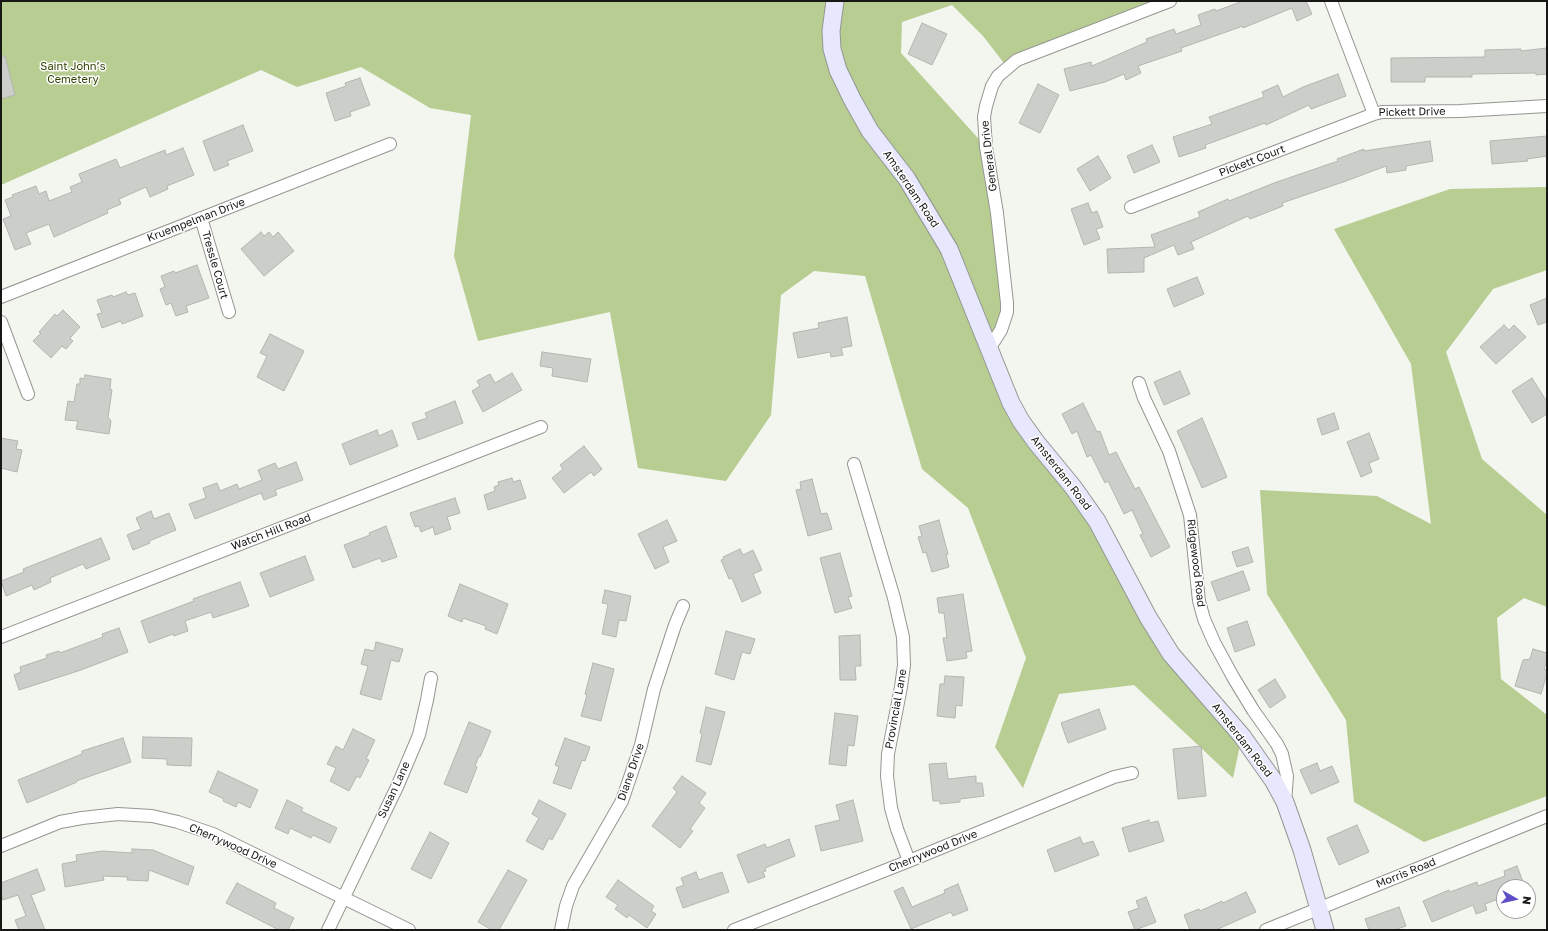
<!DOCTYPE html>
<meta charset="utf-8">
<style>
body{margin:0}
#map{position:relative;width:1548px;height:931px;overflow:hidden;background:#f3f5ef;font-family:"Golos Text",sans-serif}
canvas{display:block}
.frame{position:absolute;inset:0;border:2px solid #171816;pointer-events:none}
.north{position:absolute;left:1496px;top:879px;width:40px;height:40px;box-sizing:border-box;background:#fff;border:1px solid #a2a3a2;border-radius:50%;rotate:98deg;font-size:11px;font-weight:700;line-height:16px;text-align:center;color:#171816}
.north::after{content:'';display:block;margin:auto;width:14px;height:18px;background:#5b4ec6;clip-path:polygon(50% 0,100% 100%,50% 72%,0 100%)}
</style>
<div id="map">
<canvas width="1548" height="931"></canvas>
<div class="frame"></div>
<div class="north">N</div>
</div>
<script>
const context = document.querySelector('canvas').getContext('2d');
context.lineJoin = 'round';
function fill(path, color) { context.fillStyle = color; context.fill(path, 'evenodd'); }
const poly = rows => new Path2D(rows.map(r => 'M' + r).join(''));
function trace(path, color, width, dash) { context.strokeStyle = color; context.lineWidth = width; context.lineCap = dash ? 'butt' : 'round'; context.setLineDash(dash || []); context.stroke(path); }
function label(font, color, halo, rows, align = 'center') {
  context.font = font + ' "Golos Text",sans-serif'; context.lineWidth = 3; context.setLineDash([]); context.textBaseline = 'middle'; context.strokeStyle = halo; context.fillStyle = color; for (const [text, x, y, turn = 0] of rows) {
    context.save(); context.translate(x, y); context.rotate((+turn || 0) * Math.PI / 180); context.textAlign = isNaN(turn) ? turn : align; if (halo) context.strokeText(text, 0, 0); context.fillText(text, 0, 0); context.restore();
  }
}
fill(poly([
 [1,1,1170,1,1007,67,983,36,952,5,902,22,901,53,986,147,1007,303,989,349,1056,468,1148,617,1242,736,1233,778,1134,685,1059,694,1023,788,995,747,1026,658,968,508,922,469,865,276,814,271,781,295,771,415,726,481,638,468,610,312,478,341,454,256,471,115,430,108,361,67,297,87,261,70,1,185],
 [1547,187,1547,270,1493,289,1446,352,1482,459,1547,515,1547,607,1524,598,1497,618,1501,679,1547,715,1547,796,1424,842,1354,802,1346,720,1267,594,1260,490,1377,496,1431,524,1411,364,1334,229,1450,189]
]), '#b7cd92');
const building = poly([
 [1243,1,1306,1,1312,14,1297,21,1292,8,1243,28,1243,26,1181,48,1182,51,1138,66,1141,73,1126,80,1124,74,1105,82,1070,91,1064,69,1091,62,1092,66,1147,42,1146,39,1174,29,1176,34,1201,25,1198,15,1215,9,1216,11,1243,1],
 [922,23,947,34,932,65,908,54,922,23],
 [1547,48,1547,74,1536,75,1536,73,1472,74,1472,77,1425,77,1425,82,1391,82,1391,58,1485,57,1485,50,1521,49,1521,51,1547,48],
 [1,56,5,56,15,95,1,99,1,56],
 [1338,74,1346,96,1311,109,1309,105,1266,125,1265,123,1205,145,1206,148,1179,157,1173,137,1212,124,1209,117,1264,97,1262,92,1278,85,1283,97,1303,87,1338,74],
 [360,78,370,105,350,112,351,116,335,121,326,93,346,86,345,83,360,78],
 [1038,84,1059,95,1040,133,1019,123,1038,84],
 [243,125,253,151,227,161,229,165,214,171,203,141,243,125],
 [1547,136,1547,156,1527,159,1528,161,1492,164,1490,141,1547,136],
 [1430,141,1433,161,1406,166,1406,170,1387,173,1386,166,1346,181,1282,203,1283,206,1250,219,1248,216,1191,242,1194,249,1178,255,1174,245,1144,258,1144,272,1108,273,1107,249,1155,247,1151,235,1200,217,1198,212,1228,199,1229,201,1274,183,1338,161,1337,159,1364,149,1364,151,1430,141],
 [1152,145,1160,162,1134,173,1127,156,1152,145],
 [183,148,194,175,167,186,168,189,150,197,146,187,119,199,121,204,107,210,108,213,54,237,49,224,26,233,31,244,15,250,3,219,11,216,5,200,13,197,12,195,36,186,39,194,46,191,49,201,72,192,70,187,82,182,79,174,116,159,120,168,165,150,166,155,183,148],
 [1098,156,1111,178,1090,191,1077,169,1098,156],
 [1088,203,1092,213,1097,211,1103,227,1096,229,1100,239,1084,245,1071,209,1088,203],
 [261,232,264,236,269,232,273,237,278,232,294,251,264,276,241,249,261,232],
 [197,265,209,298,186,306,188,312,176,316,171,303,166,305,160,289,165,287,161,276,174,271,175,273,197,265],
 [1197,277,1204,294,1174,307,1167,289,1197,277],
 [126,292,128,295,135,293,143,316,122,324,121,321,102,328,97,314,102,313,97,300,112,295,113,297,126,292],
 [1547,298,1547,322,1538,325,1530,305,1547,298],
 [63,310,80,327,70,338,73,341,66,349,62,346,51,358,33,341,41,333,39,332,55,314,57,316,63,310],
 [847,317,852,346,841,348,843,355,831,357,830,352,798,358,793,333,819,328,818,323,847,317],
 [1504,325,1509,330,1514,325,1526,337,1496,364,1480,347,1504,325],
 [270,334,304,351,284,391,257,377,267,356,260,353,270,334],
 [542,352,591,359,587,382,552,376,553,368,540,366,542,352],
 [1180,371,1190,394,1164,405,1154,382,1180,371],
 [512,373,522,390,483,412,472,391,480,386,477,381,490,374,495,383,512,373],
 [85,375,111,379,110,389,112,390,108,417,111,421,109,434,76,429,78,421,65,420,68,401,74,402,77,384,80,384,80,378,84,379,85,375],
 [1532,378,1547,402,1547,414,1532,423,1512,391,1532,378],
 [455,401,463,423,418,440,412,423,427,418,425,413,455,401],
 [1083,403,1097,432,1100,431,1109,455,1116,452,1135,489,1139,487,1170,547,1151,557,1140,535,1143,534,1132,510,1124,514,1108,481,1105,483,1091,455,1087,457,1077,431,1072,434,1062,414,1083,403],
 [1334,413,1339,429,1322,435,1317,419,1334,413],
 [1202,418,1227,477,1202,488,1177,431,1202,418],
 [377,430,379,436,392,430,398,446,350,465,342,444,377,430],
 [1369,433,1379,459,1369,463,1372,472,1361,477,1347,442,1369,433],
 [1,438,18,441,16,449,22,450,17,472,1,468,1,438],
 [584,446,602,469,594,476,591,472,564,493,552,478,563,469,560,465,584,446],
 [296,462,303,480,275,490,277,495,264,500,261,493,195,519,189,504,206,498,203,488,217,483,220,491,237,484,239,489,262,480,258,470,275,463,278,469,296,462],
 [512,478,513,482,520,480,526,498,488,510,484,495,495,491,494,487,499,485,498,482,512,478],
 [812,479,821,514,827,513,832,529,808,536,796,490,801,489,800,482,812,479],
 [455,498,460,513,447,517,451,529,435,535,433,527,421,532,419,526,415,527,410,513,455,498],
 [151,511,154,519,169,513,176,530,149,541,150,543,133,550,127,535,141,529,136,518,151,511],
 [667,520,677,541,663,547,669,562,655,569,638,534,667,520],
 [939,520,948,554,946,555,949,567,932,572,926,552,923,553,918,537,922,536,919,526,939,520],
 [386,526,397,557,382,562,380,558,353,568,344,545,370,535,369,533,386,526],
 [101,538,110,559,86,569,83,564,50,578,51,582,34,590,32,585,6,596,1,581,24,572,23,569,101,538],
 [1248,547,1253,562,1237,567,1232,552,1248,547],
 [740,549,743,555,753,550,762,570,753,574,761,593,742,602,732,578,729,579,721,560,724,559,723,557,740,549],
 [840,553,852,596,848,597,852,608,835,613,820,558,840,553],
 [305,556,314,580,270,597,260,573,305,556],
 [1243,571,1250,590,1218,601,1211,582,1243,571],
 [240,582,249,606,213,618,211,612,185,621,188,631,174,636,173,634,149,643,141,621,194,601,193,599,240,582],
 [460,584,508,604,497,634,485,629,486,626,463,618,462,622,448,616,460,584],
 [605,590,631,596,626,621,619,620,616,637,602,634,608,604,602,603,605,590],
 [963,594,972,651,966,652,967,658,947,661,943,638,947,638,944,613,939,613,937,598,963,594],
 [1247,621,1255,645,1235,652,1227,628,1247,621],
 [119,628,128,652,81,670,19,690,14,675,21,672,20,667,47,658,46,655,59,651,60,653,103,637,102,634,119,628],
 [726,631,755,639,750,654,742,652,734,680,715,674,726,631],
 [860,635,861,666,855,666,856,680,840,680,839,636,860,635],
 [376,642,403,649,399,662,391,660,381,700,360,694,368,666,361,664,365,649,374,651,376,642],
 [1533,649,1547,653,1547,660,1544,669,1547,670,1547,674,1541,694,1515,686,1523,660,1530,659,1533,649],
 [593,663,614,669,601,721,581,716,587,695,585,694,593,663],
 [945,676,964,677,962,706,956,705,955,718,937,716,940,684,944,684,945,676],
 [1275,679,1286,697,1270,708,1258,690,1275,679],
 [706,707,725,712,711,765,696,761,702,734,700,733,706,707],
 [1099,709,1106,729,1068,743,1061,723,1099,709],
 [835,713,858,716,854,746,848,745,846,766,829,764,835,713],
 [469,722,491,731,480,757,479,756,475,766,477,767,467,793,444,784,469,722],
 [353,729,375,740,366,759,369,760,360,778,357,776,349,791,330,781,336,768,327,764,336,746,343,750,353,729],
 [143,737,192,738,191,766,167,765,167,759,142,758,143,737],
 [123,738,131,762,76,781,77,782,27,803,18,780,82,754,82,751,123,738],
 [565,738,590,747,585,761,582,760,571,789,553,783,559,767,555,765,565,738],
 [1201,746,1206,796,1178,799,1173,749,1201,746],
 [946,763,948,779,976,776,976,783,982,783,984,796,960,799,960,802,940,804,940,801,933,801,929,764,946,763],
 [1317,763,1320,771,1332,766,1339,782,1311,794,1300,770,1317,763],
 [218,771,258,790,250,808,238,802,236,807,223,801,224,799,209,792,218,771],
 [682,776,706,793,699,803,705,808,690,829,693,831,680,848,652,826,677,792,673,788,682,776],
 [287,800,303,808,301,811,337,828,330,843,313,835,311,838,290,828,288,834,275,828,287,800],
 [539,800,566,814,552,840,549,838,543,850,526,841,539,818,532,814,539,800],
 [853,800,863,841,821,851,815,826,840,820,836,805,853,800],
 [1149,820,1150,823,1158,821,1164,841,1129,852,1122,828,1149,820],
 [1357,825,1369,852,1339,865,1327,838,1357,825],
 [430,832,449,843,431,879,411,869,430,832],
 [1080,837,1083,844,1093,841,1099,855,1055,872,1047,850,1080,837],
 [789,839,795,856,765,868,766,871,763,872,765,877,748,883,737,855,765,844,767,848,789,839],
 [132,849,153,850,194,867,188,885,149,870,148,881,127,880,128,877,103,876,104,880,65,887,62,864,77,861,76,855,102,851,132,853,132,849],
 [1517,866,1525,887,1504,887,1504,897,1485,904,1487,910,1476,914,1473,905,1432,922,1423,901,1449,890,1450,892,1477,882,1478,886,1505,876,1504,871,1517,866],
 [37,869,45,890,31,895,45,930,19,930,15,920,26,916,18,895,3,900,1,894,1,883,37,869],
 [508,870,527,880,499,930,492,930,478,922,508,870],
 [696,872,699,880,722,872,729,892,683,908,676,888,684,885,681,878,696,872],
 [618,880,654,906,651,911,656,914,647,928,629,915,627,918,615,909,618,905,606,897,618,880],
 [237,883,276,903,274,908,294,918,288,930,279,930,226,903,237,883],
 [958,884,968,910,953,916,951,912,911,929,894,891,903,887,912,907,945,893,944,890,958,884],
 [1246,892,1256,912,1216,930,1190,930,1184,915,1199,909,1200,911,1222,901,1223,903,1246,892],
 [1146,897,1156,922,1135,930,1128,912,1139,908,1136,901,1146,897],
 [1399,907,1406,926,1394,930,1369,930,1365,919,1399,907]
]);
fill(building, '#cccfc9');
trace(building, '#b3b5af', 1);
const street = poly([
 [1331,1,1374,114],
 [1131,207,1374,114,1382,112,1460,111,1547,106],
 [201,218,229,312],
 [1,297,390,144],
 [1,322,28,394],
 [989,349,1001,330,1007,312,1007,303,997,213,986,147,984,117,986,106,992,86,998,76,1017,60,1170,1],
 [1139,383,1144,398,1169,451,1190,515,1199,601,1204,619,1214,642,1233,677,1253,710,1277,744,1282,754,1287,776,1285,802],
 [854,464,894,598,903,637,904,665,901,687,888,754,887,776,891,808,897,829,909,861],
 [1,637,541,427],
 [1,846,60,822,82,818,118,814,152,816,178,822,213,834,409,930],
 [328,930,397,787,419,735,427,700,431,678],
 [561,930,566,906,573,886,622,801,641,745,654,689,675,625,683,606],
 [734,930,909,861,1114,777,1132,773],
 [1266,930,1547,816]
]);
const secondary = poly([
 [835,1,831,31,832,49,838,70,852,99,870,131,907,179,949,249,1011,403,1021,421,1036,442,1073,487,1097,521,1148,617,1171,654,1242,736,1273,780,1285,802,1302,850,1325,930]
]);
trace(street, '#949791', 14);
trace(secondary, '#949791', 19);
trace(street, '#fff', 12);
trace(secondary, '#e7e8fe', 17);
label('11px', '#314303', '#fff', [
 ["Saint John’s",73,67],
 ["Cemetery",73,80]
]);
label('11px', '#171816', '#fff', [
 ["Pickett Drive",1412,112,-1],
 ["General Drive",989,156,-97],
 ["Pickett Court",1252,161,-21],
 ["Amsterdam Road",911,189,56],
 ["Kruempelman Drive",196,220,-21],
 ["Tressle Court",215,265,74],
 ["Amsterdam Road",1061,473,52],
 ["Watch Hill Road",271,532,-21],
 ["Ridgewood Road",1196,563,83],
 ["Provincial Lane",896,709,-80],
 ["Amsterdam Road",1242,740,52],
 ["Diane Drive",631,772,-71],
 ["Susan Lane",394,790,-65],
 ["Cherrywood Drive",233,846,24],
 ["Cherrywood Drive",933,851,-22],
 ["Morris Road",1406,873,-22]
]);
</script>
